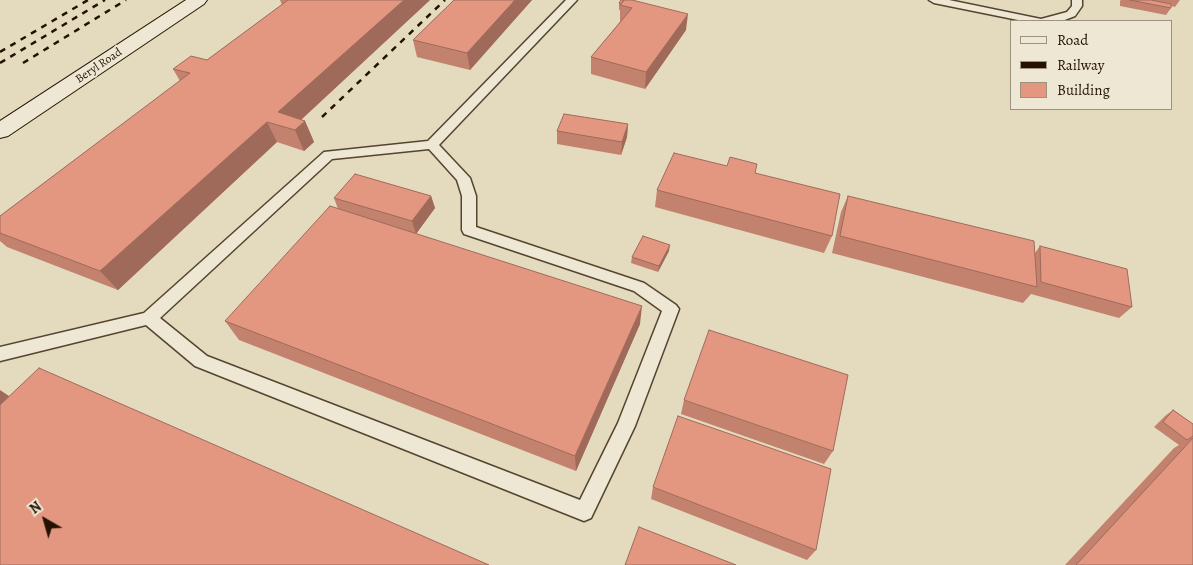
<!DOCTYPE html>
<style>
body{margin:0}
#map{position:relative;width:1193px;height:565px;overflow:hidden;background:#e4dabd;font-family:Alegreya,serif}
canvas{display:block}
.legend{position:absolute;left:1010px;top:20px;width:162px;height:90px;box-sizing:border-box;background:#ede7d4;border:1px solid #9d9280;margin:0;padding:6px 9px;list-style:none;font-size:15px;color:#241201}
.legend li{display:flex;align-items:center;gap:10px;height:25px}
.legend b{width:25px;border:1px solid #9d9280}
.north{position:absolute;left:20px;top:495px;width:50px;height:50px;-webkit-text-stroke:4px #ede7d4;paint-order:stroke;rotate:322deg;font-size:14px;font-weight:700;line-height:20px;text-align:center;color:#241201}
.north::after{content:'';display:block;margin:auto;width:18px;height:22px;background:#241201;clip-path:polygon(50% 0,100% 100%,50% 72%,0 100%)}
</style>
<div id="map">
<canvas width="1193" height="565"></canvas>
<ul class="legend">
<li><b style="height:6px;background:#ede7d4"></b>Road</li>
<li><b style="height:6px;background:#241201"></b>Railway</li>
<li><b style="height:14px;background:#e39780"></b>Building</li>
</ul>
<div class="north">N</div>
</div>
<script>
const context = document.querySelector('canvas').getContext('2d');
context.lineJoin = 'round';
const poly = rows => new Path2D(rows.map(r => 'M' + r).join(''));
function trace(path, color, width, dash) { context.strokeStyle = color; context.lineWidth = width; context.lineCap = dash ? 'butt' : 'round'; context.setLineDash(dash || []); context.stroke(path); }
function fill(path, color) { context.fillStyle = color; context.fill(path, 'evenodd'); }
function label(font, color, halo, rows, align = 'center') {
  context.font = font + ' Alegreya,serif'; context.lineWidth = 4; context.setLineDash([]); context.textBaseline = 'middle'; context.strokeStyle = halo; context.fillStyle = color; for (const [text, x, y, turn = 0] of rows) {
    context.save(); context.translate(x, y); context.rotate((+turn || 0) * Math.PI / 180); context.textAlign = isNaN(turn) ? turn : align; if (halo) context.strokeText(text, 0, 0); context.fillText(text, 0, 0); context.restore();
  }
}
const lane = poly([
 [566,0,577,0,439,145,470,178,476,196,476,227,644,283,676,305,679,309,635,426,591,518,584,521,195,366,146,325,0,361,0,347,144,313,324,152,428,141,566,0],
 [429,149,457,180,462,196,462,230,464,234,634,291,662,311,618,423,580,500,207,356,160,318,332,159,429,149],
 [929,0,949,0,1041,19,1067,12,1072,6,1072,0,1082,0,1082,6,1075,16,1062,21,1023,21,934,3,929,0]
]);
const secondary = poly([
 [186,0,207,0,204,4,8,136,0,138,0,121,186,0]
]);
trace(lane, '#544430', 3);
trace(secondary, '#241201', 2);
fill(lane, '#ede7d4');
fill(secondary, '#ede7d4');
trace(poly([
 [0,52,88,0],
 [0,63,105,0],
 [23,63,126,0],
 [322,117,445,0]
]), '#241201', 2.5, [6, 6]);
fill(poly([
 [280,0,430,0,301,120,305,121,314,142,304,151,277,142,118,290,7,247,0,241,0,216,180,81,173,69,207,60,282,5],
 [454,0,532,0,470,70,417,57,413,40],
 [621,0,686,30,645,89,591,74,591,57,620,22,620,10,619,10,619,3],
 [1121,0,1180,0,1175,7,1171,6,1171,8,1166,15,1120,6,1120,1],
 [628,124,627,137,621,155,557,144,557,131],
 [755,173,832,236,824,253,655,207,657,190],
 [431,196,435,208,416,234,640,324,576,471,239,340,225,321,338,209,334,198],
 [848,196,1035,253,1040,246,1132,307,1119,318,1031,294,1023,303,832,253,841,212],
 [669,251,658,272,631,263,632,257],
 [684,400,833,451,824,464,681,414],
 [1173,410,1193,424,1193,565,1065,565,1174,448,1179,445,1154,427,1165,416],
 [653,487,816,550,807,560,651,499]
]), '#c3826e');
fill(poly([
 [404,0,430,0,291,129,278,112],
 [515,0,532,0,470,70,467,53],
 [688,14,686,30,645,89,646,72],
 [305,121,314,142,304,151,295,130],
 [267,122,277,142,118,290,100,271],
 [628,124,627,137,621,155,622,142],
 [431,196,435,208,416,234,412,221],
 [670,245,669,251,658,272,659,266],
 [642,306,640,324,576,471,575,456],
 [0,390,12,398,0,428]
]), '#9f6a5a');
const building = poly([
 [288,0,404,0,278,112,305,121,295,130,267,122,100,271,0,233,0,216,190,73,173,69,191,56,207,60,288,0],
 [454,0,515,0,467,53,413,40,454,0],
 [621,0,624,0,621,4,619,3,621,0],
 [624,0,632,0,688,14,646,72,591,57,632,8,620,5,624,0],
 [1130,0,1151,0,1171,4,1171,8,1130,0],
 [564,114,628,124,622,142,557,131,564,114],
 [674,153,727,166,730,157,757,164,755,173,840,194,832,236,657,190,674,153],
 [355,174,431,196,412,221,334,198,355,174],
 [848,196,1034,241,1037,287,840,236,848,196],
 [330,206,642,306,575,456,225,321,330,206],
 [643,236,670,245,659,266,632,257,643,236],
 [1040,246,1127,269,1132,307,1041,282,1040,246],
 [709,330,848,375,833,451,684,400,709,330],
 [39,368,489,565,0,565,0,405,39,368],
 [1173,410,1193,424,1193,436,1187,440,1163,422,1173,410],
 [678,416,831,469,816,550,653,487,678,416],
 [1193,438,1193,565,1076,565,1193,438],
 [639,527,736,565,625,565,639,527]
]);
fill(building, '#e39780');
trace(building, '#9f6a5a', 1);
label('12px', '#241201', '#ede7d4', [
 ["Beryl Road",99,66,-34]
]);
</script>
